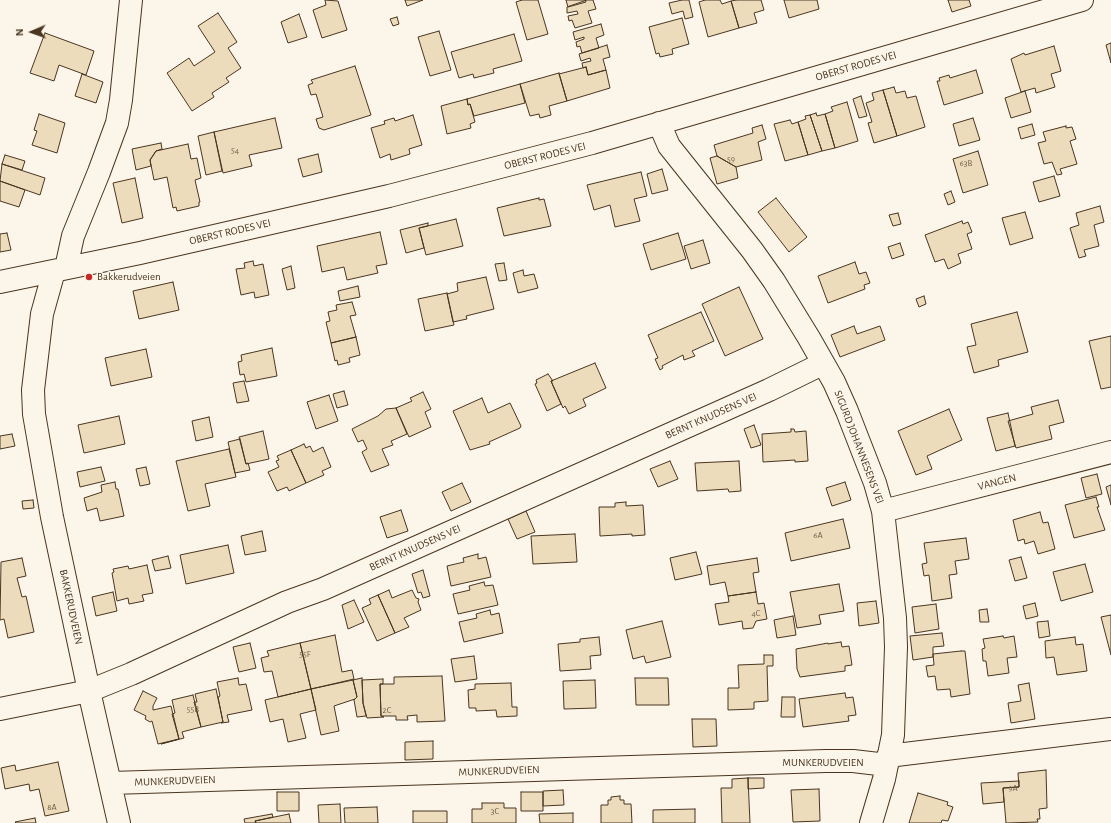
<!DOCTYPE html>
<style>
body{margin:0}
#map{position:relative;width:1111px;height:823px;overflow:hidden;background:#fbf6e9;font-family:"Alegreya Sans",sans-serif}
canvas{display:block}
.north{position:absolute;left:12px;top:12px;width:40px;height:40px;-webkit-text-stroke:3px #fbf6e9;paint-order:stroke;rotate:268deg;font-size:11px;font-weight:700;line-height:16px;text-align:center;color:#4a3520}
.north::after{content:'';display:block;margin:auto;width:14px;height:18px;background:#4a3520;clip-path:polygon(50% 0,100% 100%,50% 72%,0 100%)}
</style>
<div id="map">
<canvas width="1111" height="823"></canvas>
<div class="north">N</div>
</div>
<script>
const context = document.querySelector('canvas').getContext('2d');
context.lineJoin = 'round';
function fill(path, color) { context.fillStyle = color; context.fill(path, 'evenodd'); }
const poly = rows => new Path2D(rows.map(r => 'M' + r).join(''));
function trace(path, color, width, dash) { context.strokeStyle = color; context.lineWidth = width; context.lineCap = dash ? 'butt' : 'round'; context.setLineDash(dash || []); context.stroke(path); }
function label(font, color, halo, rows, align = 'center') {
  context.font = font + ' "Alegreya Sans",sans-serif'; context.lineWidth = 3; context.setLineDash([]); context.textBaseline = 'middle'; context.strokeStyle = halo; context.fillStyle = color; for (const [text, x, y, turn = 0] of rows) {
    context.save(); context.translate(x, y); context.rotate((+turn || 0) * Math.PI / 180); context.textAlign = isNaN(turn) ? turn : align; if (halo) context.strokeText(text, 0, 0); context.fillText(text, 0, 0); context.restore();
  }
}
const building = poly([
 [325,0,338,1,347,30,322,38,313,10,326,5,325,0],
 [405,0,423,0,407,6,405,0],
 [522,0,538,0,548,34,527,40,516,2,522,0],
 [566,0,585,0,586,2,568,7,566,0],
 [593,0,596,9,588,11,592,23,575,28,572,20,569,21,568,16,578,14,577,11,567,13,567,7,587,0,593,0],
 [682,0,689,0,693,17,685,19,683,11,672,14,669,3,682,0],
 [705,0,720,0,722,4,731,1,739,28,708,37,699,2,705,0],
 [736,0,761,0,764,10,754,13,757,23,739,28,731,1,736,0],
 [784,0,817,0,819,9,789,18,784,0],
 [948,0,969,0,971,6,952,12,948,0],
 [218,13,237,42,228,48,241,68,226,78,229,82,212,93,214,97,192,111,167,73,189,58,194,66,215,52,198,26,218,13],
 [299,14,307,37,288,43,281,22,299,14],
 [397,17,399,24,393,26,390,19,397,17],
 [682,18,689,44,672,49,673,54,660,57,659,53,656,54,649,27,682,18],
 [601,24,604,35,596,38,599,48,582,53,580,46,577,47,576,42,584,39,584,37,575,40,573,32,601,24],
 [439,31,451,70,430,76,418,37,439,31],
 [45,33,94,51,86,75,59,65,54,81,30,73,45,33],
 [514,34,522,61,493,69,494,73,474,78,473,74,459,78,451,52,514,34],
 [1111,43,1111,63,1106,45,1111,43],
 [607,45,610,57,603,59,606,70,588,75,586,67,583,68,582,63,591,61,590,58,581,61,579,54,607,45],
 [1054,46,1061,71,1051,74,1055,87,1036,93,1035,88,1021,92,1011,59,1024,53,1025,55,1054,46],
 [355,66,371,115,324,130,319,128,316,119,323,117,316,94,311,95,308,85,313,83,311,80,355,66],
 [586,67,588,75,606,70,610,88,567,101,559,74,586,67],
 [976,70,983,93,944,105,937,81,940,81,939,78,949,75,950,78,976,70],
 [559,73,567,101,549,106,551,115,540,118,539,114,530,116,520,84,559,73],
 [82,74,103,82,96,103,75,96,82,74],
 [520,84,525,103,474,116,470,104,468,105,467,99,520,84],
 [894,87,896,93,905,91,907,98,916,96,925,127,897,136,883,90,894,87],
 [883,90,897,136,874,143,868,123,872,122,866,103,874,100,872,93,883,90],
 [1025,91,1031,112,1011,118,1005,98,1025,91],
 [861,96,867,116,859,118,853,99,861,96],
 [467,99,468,105,470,104,475,122,470,124,471,128,447,134,441,106,467,99],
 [847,102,858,141,835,148,825,114,833,111,831,107,847,102],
 [816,113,817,116,825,114,835,148,822,151,810,115,816,113],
 [39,114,65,123,57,153,32,145,37,131,34,130,39,114],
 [413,115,422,145,409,149,410,154,391,160,390,154,380,158,371,128,385,124,384,121,394,118,395,121,413,115],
 [810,115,822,151,808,155,798,122,806,119,805,116,810,115],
 [275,118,282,148,249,155,252,166,223,173,214,132,275,118],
 [973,118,980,140,959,146,953,124,973,118],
 [790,120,792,124,798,122,808,155,785,161,774,124,790,120],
 [1032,124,1035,135,1021,139,1018,128,1032,124],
 [762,125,766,139,758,142,762,160,736,167,717,156,714,145,753,133,752,128,762,125],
 [1066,126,1066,128,1072,127,1076,139,1070,141,1077,164,1060,169,1062,174,1057,175,1052,162,1044,164,1038,143,1046,141,1043,132,1066,126],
 [214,132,222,171,206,175,198,136,214,132],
 [161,143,162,149,156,151,150,160,151,166,136,170,132,149,161,143],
 [188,144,191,159,197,158,201,178,195,180,200,202,199,202,199,206,177,211,176,207,173,208,167,177,154,180,150,160,156,151,188,144],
 [978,151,988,185,963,193,953,159,978,151],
 [318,154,322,172,303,177,298,159,318,154],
 [5,155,25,161,22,170,2,164,5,155],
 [717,156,736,167,738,178,717,184,710,158,717,156],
 [2,164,45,178,40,195,0,181,2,164],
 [662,169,668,190,652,194,647,174,662,169],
 [641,172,647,196,634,199,640,221,615,227,610,205,594,210,587,185,641,172],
 [1054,176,1060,196,1039,202,1033,182,1054,176],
 [135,178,143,218,122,223,113,183,135,178],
 [0,181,25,190,19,207,0,201,0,181],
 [951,191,955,202,948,205,944,194,951,191],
 [539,198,539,200,544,199,551,226,504,236,497,208,539,198],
 [776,198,807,237,789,252,758,212,776,198],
 [1100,206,1104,222,1094,225,1099,246,1084,250,1086,256,1079,258,1070,228,1079,225,1076,213,1100,206],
 [1025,212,1033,238,1010,245,1002,218,1025,212],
 [898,213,901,224,893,226,889,215,898,213],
 [456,219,463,246,426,255,419,228,456,219],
 [962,221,963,224,968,222,972,232,967,234,972,249,958,254,961,263,948,269,944,259,935,262,925,235,962,221],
 [428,223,428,226,419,228,424,248,406,253,400,230,428,223],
 [380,232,387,264,376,266,378,273,347,280,344,267,322,272,317,246,380,232],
 [7,233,11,250,0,252,0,234,7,233],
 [678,233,686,259,651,270,643,244,678,233],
 [703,240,710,263,691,269,684,246,703,240],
 [900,243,904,255,892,259,888,247,900,243],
 [253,261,254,266,263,264,269,295,255,298,254,292,241,295,236,269,245,268,244,263,253,261],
 [855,262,859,274,866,272,870,283,864,285,865,289,828,303,818,276,855,262],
 [504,263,507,280,499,281,495,264,504,263],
 [291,266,295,288,287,290,282,269,291,266],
 [523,270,524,276,534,274,538,288,518,293,513,273,523,270],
 [486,277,494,309,466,316,467,319,453,322,447,294,458,291,457,283,486,277],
 [173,282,179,310,139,319,133,291,173,282],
 [358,286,360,297,340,301,338,291,358,286],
 [739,287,763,339,725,356,702,304,739,287],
 [447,293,454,325,425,331,418,299,447,293],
 [924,296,926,304,919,307,916,299,924,296],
 [352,302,356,315,350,316,356,337,331,343,326,322,330,321,328,312,337,310,336,305,352,302],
 [701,312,714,341,692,351,695,356,684,360,683,355,662,366,663,368,660,370,655,359,658,358,648,335,701,312],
 [1017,312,1028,352,998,360,999,366,974,373,967,347,976,345,971,324,1017,312],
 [854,326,857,334,880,326,885,340,840,357,831,335,854,326],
 [1111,336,1111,387,1101,389,1089,341,1111,336],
 [356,337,360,355,349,358,350,362,338,365,337,360,335,361,331,343,356,337],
 [272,348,277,376,246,382,244,374,240,375,238,362,242,361,241,355,272,348],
 [146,349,152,377,111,386,105,358,146,349],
 [595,363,606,388,583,399,586,406,569,414,565,406,563,408,551,381,595,363],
 [548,374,553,381,551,381,561,404,547,411,535,384,537,383,536,380,548,374],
 [244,381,249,401,237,403,233,383,244,381],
 [344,391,348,405,337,408,333,394,344,391],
 [423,392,431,409,425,412,431,427,409,437,396,408,412,401,410,398,423,392],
 [329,395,338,421,316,429,307,402,329,395],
 [482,398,488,413,510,403,521,426,520,428,489,442,490,444,470,450,453,411,482,398],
 [1058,400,1064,422,1049,426,1052,439,1016,448,1008,421,1033,414,1031,407,1058,400],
 [396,408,407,434,391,441,393,445,382,449,389,465,371,472,362,452,367,449,363,440,358,442,352,429,378,416,386,409,396,408],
 [949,409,962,440,927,456,932,469,916,475,898,431,949,409],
 [1008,413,1015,446,996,451,987,418,1008,413],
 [119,416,125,444,84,453,78,425,119,416],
 [209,417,213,437,196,441,192,421,209,417],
 [754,425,761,445,751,448,744,429,754,425],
 [791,429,794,429,795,432,806,431,808,461,795,462,795,460,763,462,762,434,791,432,791,429],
 [263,431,269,459,246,464,239,437,263,431],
 [12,434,15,446,0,449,0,436,12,434],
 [240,439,246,464,248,463,250,470,235,473,228,442,240,439],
 [304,444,306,448,310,446,313,452,323,447,331,467,322,471,324,475,306,483,291,450,304,444],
 [229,449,236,477,205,484,210,506,188,511,176,461,229,449],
 [291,450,306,483,289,491,287,487,277,491,268,472,279,467,276,461,279,460,277,456,291,450],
 [670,461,678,479,658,487,650,469,670,461],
 [739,461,741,491,729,492,728,489,697,491,695,463,739,461],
 [101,467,105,481,80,487,77,472,101,467],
 [146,467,150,484,140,486,136,469,146,467],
 [1097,474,1102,494,1086,498,1081,478,1097,474],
 [115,482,116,489,118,489,124,516,100,521,97,508,87,511,84,498,102,492,101,485,115,482],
 [845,482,851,500,832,506,826,488,845,482],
 [462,483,471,502,451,511,442,492,462,483],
 [1111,485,1111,505,1106,487,1111,485],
 [1096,497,1099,507,1097,507,1105,530,1074,538,1065,505,1096,497],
 [33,500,34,508,23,509,22,501,33,500],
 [626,502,626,506,643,505,645,535,632,536,632,534,600,536,599,507,615,507,615,503,626,502],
 [401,510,408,531,387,538,380,517,401,510],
 [526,511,535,532,517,539,508,519,526,511],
 [1040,512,1043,523,1048,522,1055,549,1038,554,1034,541,1025,544,1024,539,1018,541,1013,520,1040,512],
 [843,519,850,548,791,561,785,533,843,519],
 [262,531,266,551,245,555,241,536,262,531],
 [575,534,577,562,533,564,531,536,575,534],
 [966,538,969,559,955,561,957,574,949,575,952,598,932,601,929,575,924,576,922,564,927,563,924,543,966,538],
 [228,545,234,573,186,584,180,555,228,545],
 [696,552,702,574,675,580,670,558,696,552],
 [478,554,478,559,486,557,491,577,451,586,447,566,464,562,463,558,478,554],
 [168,556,171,568,155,571,152,560,168,556],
 [1021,557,1027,578,1015,581,1009,560,1021,557],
 [22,558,26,576,17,578,22,597,26,596,34,632,8,638,4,619,0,620,1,562,22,558],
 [757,558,759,572,753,573,756,592,728,596,725,582,710,585,707,566,757,558],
 [1085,564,1093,592,1061,601,1053,572,1085,564],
 [147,565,153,593,142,595,144,601,129,604,128,598,117,601,112,573,114,572,113,569,128,566,129,569,147,565],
 [423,570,430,596,423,598,421,592,418,593,412,574,423,570],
 [484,582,485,586,493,585,498,605,458,614,453,594,470,590,469,586,484,582],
 [839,584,844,611,819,615,821,624,797,628,790,592,839,584],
 [389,590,392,598,412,590,416,598,419,599,418,602,421,610,404,618,409,627,395,633,378,595,389,590],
 [113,592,117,611,96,616,92,597,113,592],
 [756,592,758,604,764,603,767,619,756,621,753,628,743,629,742,621,719,625,715,604,729,602,728,596,756,592],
 [378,595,395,633,377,641,362,608,371,604,369,599,378,595],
 [354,600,364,622,348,629,342,605,354,600],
 [876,601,879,623,859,626,857,603,876,601],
 [1035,603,1038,616,1026,619,1023,606,1035,603],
 [936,604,939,629,915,633,912,607,936,604],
 [987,609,989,622,980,622,979,610,987,609],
 [490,610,491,615,499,613,503,633,464,642,459,622,477,618,476,614,490,610],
 [1111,615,1111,655,1101,617,1111,615],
 [793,616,796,635,777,638,774,620,793,616],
 [662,621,671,657,646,663,644,656,633,659,626,630,662,621],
 [1048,621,1050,636,1039,638,1037,622,1048,621],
 [942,633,944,646,933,647,933,657,913,660,910,636,942,633],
 [335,635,342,672,352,670,354,679,311,689,300,643,335,635],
 [1003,636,1004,638,1014,636,1017,657,1007,658,1009,673,988,676,986,661,983,661,982,649,985,648,983,639,1003,636],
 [599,637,601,655,590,656,591,669,560,671,558,644,580,642,580,639,599,637],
 [1075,637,1076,645,1083,644,1087,671,1057,675,1054,657,1046,658,1045,641,1075,637],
 [841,642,842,647,849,646,852,665,845,666,845,671,800,677,797,669,796,649,828,643,828,644,841,642],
 [250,643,256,668,239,672,233,647,250,643],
 [300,643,311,689,278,697,272,671,264,672,261,658,269,656,267,651,300,643],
 [961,651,965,651,970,694,951,697,950,689,937,690,935,676,928,677,926,666,934,665,933,654,961,651],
 [764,655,773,655,773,666,767,666,768,701,754,702,754,709,728,710,728,688,739,688,738,665,764,664,764,655],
 [474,656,477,679,455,682,451,659,474,656],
 [442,676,445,721,417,722,417,715,407,716,408,720,396,720,396,716,381,716,380,684,394,684,394,677,442,676],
 [238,678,239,685,246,684,252,710,227,715,229,722,221,723,223,722,218,697,220,696,217,682,238,678],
 [362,678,363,703,366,716,357,717,354,700,357,697,353,680,362,678],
 [635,678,668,678,669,705,636,705,635,678],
 [383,679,383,684,380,684,381,716,384,717,367,718,363,703,362,680,383,679],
 [353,680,357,697,355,699,334,706,339,731,321,735,311,689,353,680],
 [595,680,596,708,564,709,563,681,595,680],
 [511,683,512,707,517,707,517,716,497,717,496,710,476,711,476,708,469,708,468,690,475,689,475,684,511,683],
 [1029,683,1035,719,1011,723,1008,703,1021,701,1018,685,1029,683],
 [216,689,223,722,201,727,194,702,197,702,195,694,216,689],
 [311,689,316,710,300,714,306,738,288,742,283,719,270,722,265,700,311,689],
 [143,691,157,698,153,706,153,710,171,706,179,739,158,744,152,721,150,722,145,719,146,716,134,710,143,691],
 [845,693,846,698,853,697,856,715,848,716,849,721,803,727,799,699,845,693],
 [193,695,201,727,182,732,184,738,161,744,179,739,172,714,175,713,172,700,193,695],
 [782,697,795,697,795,717,781,717,782,697],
 [692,719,716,719,717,746,693,747,692,719],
 [433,741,433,759,405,760,405,742,433,741],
 [58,762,69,811,45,816,39,789,30,791,29,784,5,789,1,768,15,765,16,771,58,762],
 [1046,770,1047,808,1039,809,1040,819,1037,819,1038,822,1006,823,1003,788,1019,787,1018,773,1046,770],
 [748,778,764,778,764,788,748,789,748,778],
 [748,778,750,823,722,823,721,788,732,788,732,779,748,778],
 [1019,781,1019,787,1003,788,1004,802,983,804,981,783,1019,781],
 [819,789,820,821,793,822,791,790,819,789],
 [563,790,564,805,543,806,543,791,563,790],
 [277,792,299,792,299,811,277,811,277,792],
 [521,792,543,792,543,811,521,811,521,792],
 [918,793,948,802,947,805,953,807,948,821,942,820,941,823,909,823,918,793],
 [620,796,620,800,624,800,624,804,631,804,632,823,601,823,601,805,608,805,608,800,611,800,611,797,620,796],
 [482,803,504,803,504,808,516,808,516,823,472,823,472,809,482,809,482,803],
 [340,804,341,823,319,823,318,805,340,804],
 [377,807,378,823,345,823,344,808,377,807],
 [695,809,695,823,653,823,653,810,695,809],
 [413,811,447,811,447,823,413,823,413,811],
 [573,813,573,823,540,823,539,814,573,813],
 [272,814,273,817,255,821,256,823,245,823,244,819,272,814],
 [289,814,291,823,256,823,255,821,289,814],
 [35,818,36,823,16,823,15,822,35,818]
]);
fill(building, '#ecdcbc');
trace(building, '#4a3520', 1);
const minor = poly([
 [659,123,669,146,752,250,774,281,809,338,834,382,847,411,875,483,883,511,895,618,896,647,893,735,884,779,871,823],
 [66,268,73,236,99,172,117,123,121,100,131,0],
 [54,271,42,314,33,390,34,414,52,517,89,691,119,823],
 [0,282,140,253,389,196,592,143,1082,0],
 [883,511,1111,452],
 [0,709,89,691,131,674,287,602,323,589,769,390,822,364],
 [888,756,1111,729],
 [111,783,826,761,853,761,887,765]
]);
trace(minor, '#4a3520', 24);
trace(minor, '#fbf6e9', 22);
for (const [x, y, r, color] of [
 [89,277,4,"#c62828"]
]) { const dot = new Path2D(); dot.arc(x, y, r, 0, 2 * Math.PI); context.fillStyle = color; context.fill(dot); trace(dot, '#fbf6e9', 1.5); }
label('9px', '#725f47', null, [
 ["54",235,150],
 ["59",731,159],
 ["63B",966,163],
 ["6A",818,535],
 ["4C",756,613],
 ["55F",305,654],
 ["55B",193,709],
 ["2C",387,710],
 ["9A",1013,788],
 ["8A",52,807],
 ["3C",495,811]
]);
label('11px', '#4a3520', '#fbf6e9', [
 ["OBERST RODES VEI",856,66,-16],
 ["OBERST RODES VEI",545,156,-14],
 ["OBERST RODES VEI",230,232,-13],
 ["BERNT KNUDSENS VEI",711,416,-24],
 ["SIGURD JOHANNESENS VEI",859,447,69],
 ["VANGEN",997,482,-14],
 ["BERNT KNUDSENS VEI",415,548,-24],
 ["BAKKERUDVEIEN",71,607,78],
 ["MUNKERUDVEIEN",823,763],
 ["MUNKERUDVEIEN",499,771,-2],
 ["MUNKERUDVEIEN",175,781,-2]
]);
label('11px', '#4a3520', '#fbf6e9', [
 ["Bakkerudveien",97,277]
], 'left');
</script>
